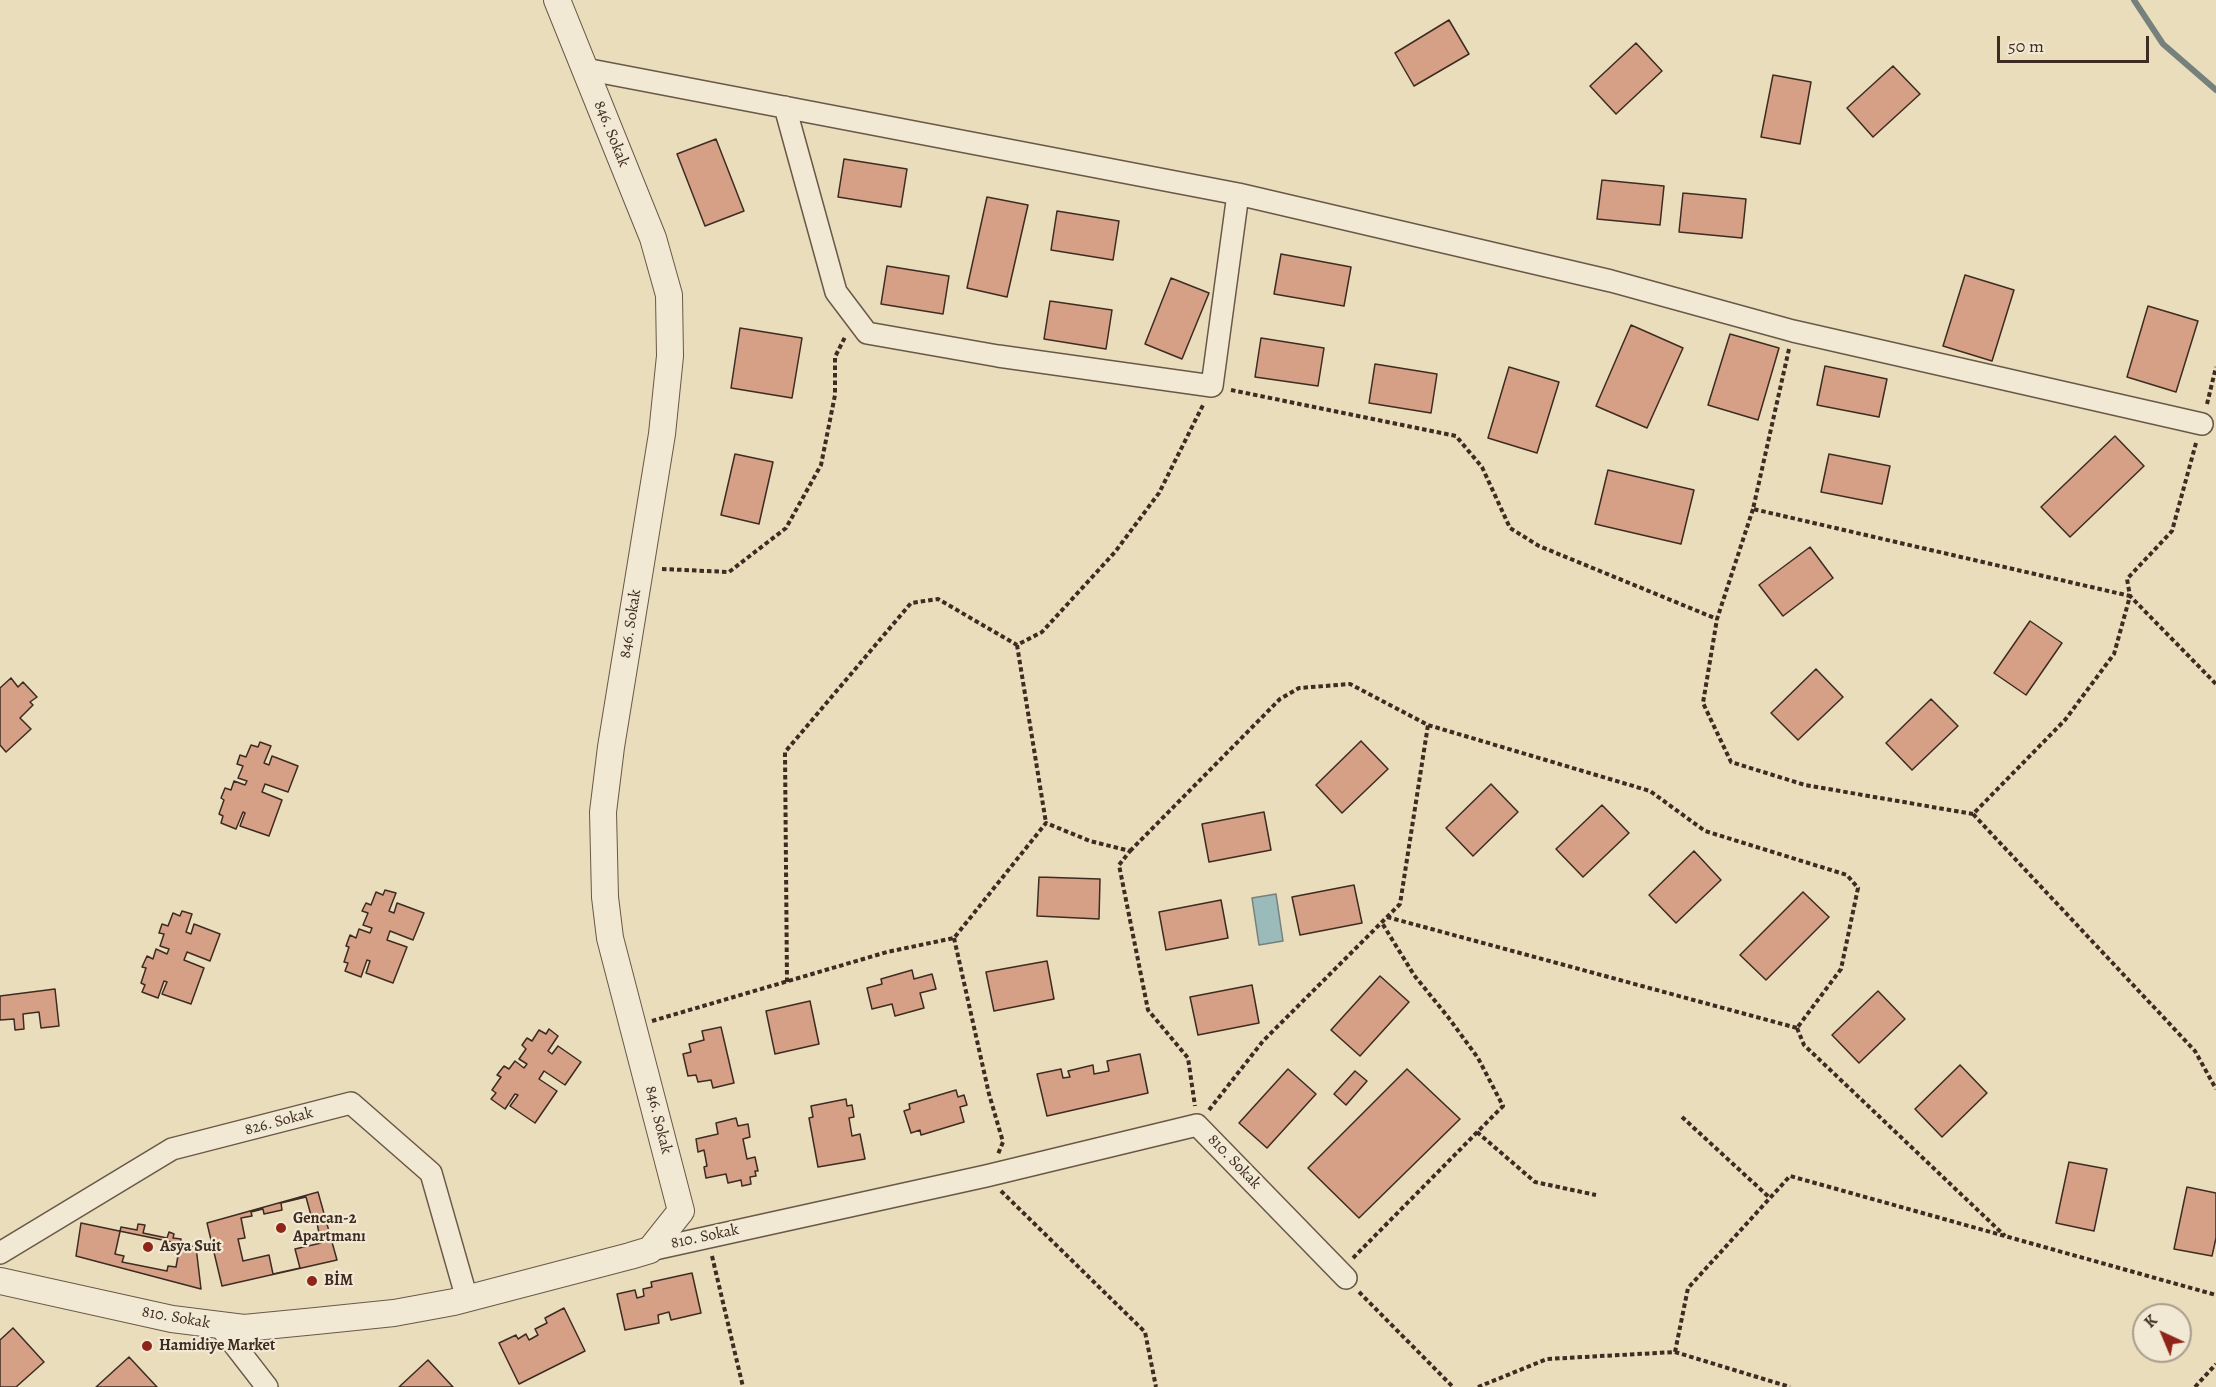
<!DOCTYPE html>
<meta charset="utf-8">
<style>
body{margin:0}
#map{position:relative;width:2216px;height:1387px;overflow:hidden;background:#eaddbb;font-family:Alegreya,serif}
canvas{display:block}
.north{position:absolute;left:2132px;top:1303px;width:60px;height:60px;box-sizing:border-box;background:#f1e9d3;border:2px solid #a99d8c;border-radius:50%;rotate:316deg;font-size:16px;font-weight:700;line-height:24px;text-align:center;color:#3e2b22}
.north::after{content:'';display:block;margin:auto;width:21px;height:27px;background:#8f2418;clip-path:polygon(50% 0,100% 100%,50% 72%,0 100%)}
.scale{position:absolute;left:1997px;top:36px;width:152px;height:27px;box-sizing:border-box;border:3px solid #3e2b22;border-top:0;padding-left:8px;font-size:18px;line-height:21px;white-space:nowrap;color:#3e2b22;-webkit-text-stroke:4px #f1e9d3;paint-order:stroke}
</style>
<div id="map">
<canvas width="2216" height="1387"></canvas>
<div class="north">K</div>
<div class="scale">50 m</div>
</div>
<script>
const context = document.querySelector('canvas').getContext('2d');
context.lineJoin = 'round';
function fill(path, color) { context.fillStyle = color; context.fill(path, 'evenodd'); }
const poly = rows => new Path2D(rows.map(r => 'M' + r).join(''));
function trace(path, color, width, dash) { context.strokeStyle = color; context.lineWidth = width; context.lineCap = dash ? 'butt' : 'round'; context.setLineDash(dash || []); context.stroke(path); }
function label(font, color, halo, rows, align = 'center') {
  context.font = font + ' Alegreya,serif'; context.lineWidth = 4.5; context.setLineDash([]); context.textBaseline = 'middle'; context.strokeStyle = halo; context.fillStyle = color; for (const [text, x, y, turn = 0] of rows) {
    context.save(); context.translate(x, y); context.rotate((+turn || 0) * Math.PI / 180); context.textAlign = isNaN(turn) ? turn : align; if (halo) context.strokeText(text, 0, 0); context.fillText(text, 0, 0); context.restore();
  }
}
const water = poly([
 [1276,894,1283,941,1259,945,1252,898,1276,894]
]);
fill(water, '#9bbaba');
trace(water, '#76817d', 1.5);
trace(poly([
 [2134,0,2163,44,2216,90]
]), '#76817d', 6);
const building = poly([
 [1449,20,1469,54,1414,86,1395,53,1449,20],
 [1636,43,1662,71,1616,114,1590,86,1636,43],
 [1893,66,1920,94,1873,137,1847,108,1893,66],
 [1773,75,1811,82,1800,144,1761,137,1773,75],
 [716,139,744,211,705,226,677,154,716,139],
 [844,159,907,169,901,207,838,197,844,159],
 [1602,180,1664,186,1660,225,1597,219,1602,180],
 [1683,193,1746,199,1742,238,1679,232,1683,193],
 [987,197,1028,205,1007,297,967,288,987,197],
 [1057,211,1119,221,1113,260,1051,250,1057,211],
 [1281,254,1351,267,1344,306,1274,294,1281,254],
 [887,266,949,276,943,314,881,304,887,266],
 [1965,275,2014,290,1992,361,1943,346,1965,275],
 [1171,278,1209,293,1182,359,1145,344,1171,278],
 [1050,301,1112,310,1106,349,1044,339,1050,301],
 [2148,306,2198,321,2176,392,2127,377,2148,306],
 [1631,325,1683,348,1647,428,1596,406,1631,325],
 [740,328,802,338,792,398,731,388,740,328],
 [1730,334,1779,348,1758,420,1708,405,1730,334],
 [1261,338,1324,348,1318,386,1255,377,1261,338],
 [1375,364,1437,374,1431,413,1369,403,1375,364],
 [1825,366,1887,379,1879,417,1817,405,1825,366],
 [1509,367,1559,382,1537,453,1488,438,1509,367],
 [2115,436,2144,466,2070,537,2041,507,2115,436],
 [735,454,773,462,759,524,721,515,735,454],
 [1829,454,1890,466,1882,504,1821,492,1829,454],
 [1608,470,1694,490,1681,544,1595,524,1608,470],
 [1810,547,1833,578,1783,616,1759,585,1810,547],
 [2030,621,2062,643,2026,695,1994,673,2030,621],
 [1816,669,1843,697,1798,740,1771,713,1816,669],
 [11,678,18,687,23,682,37,697,30,702,33,705,20,718,31,729,6,752,0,745,0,688,11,678],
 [1931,699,1958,726,1912,770,1886,743,1931,699],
 [1361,741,1388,769,1342,813,1316,785,1361,741],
 [260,742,271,746,264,763,269,765,272,756,298,766,288,792,265,784,262,792,282,800,269,836,240,826,245,813,243,812,236,829,221,823,223,816,219,814,224,800,221,798,225,788,231,790,234,781,245,785,247,781,238,778,243,766,237,764,240,755,246,757,251,745,258,747,260,742],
 [1491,784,1518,812,1473,856,1446,828,1491,784],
 [1602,805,1629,833,1583,877,1556,849,1602,805],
 [1264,812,1271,850,1209,862,1202,824,1264,812],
 [1694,851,1721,880,1676,923,1649,895,1694,851],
 [1039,877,1100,879,1099,919,1037,916,1039,877],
 [1354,885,1362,923,1300,935,1292,897,1354,885],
 [385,890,396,893,389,911,394,913,397,903,424,913,413,940,390,931,387,940,407,947,393,983,366,973,370,961,367,960,361,977,345,971,348,963,344,962,349,947,346,946,350,935,356,938,359,929,370,933,372,928,363,925,368,913,362,911,366,903,371,905,376,892,383,895,385,890],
 [1803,892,1829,917,1766,980,1740,955,1803,892],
 [1221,900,1228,938,1166,950,1159,912,1221,900],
 [182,911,192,914,186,932,191,934,194,924,220,934,210,961,187,952,184,960,204,968,191,1004,162,994,167,982,164,981,158,998,142,992,145,985,141,983,146,968,142,967,147,956,153,959,156,949,167,954,169,949,160,946,164,934,159,933,162,924,168,926,173,913,180,916,182,911],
 [1047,961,1054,999,994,1011,986,972,1047,961],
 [912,970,914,979,932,974,936,989,920,993,924,1008,895,1016,892,1004,872,1009,867,988,882,984,881,979,912,970],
 [1380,976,1409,1002,1360,1056,1331,1030,1380,976],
 [1252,985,1259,1023,1198,1035,1190,997,1252,985],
 [55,989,59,1026,41,1028,39,1012,23,1014,24,1029,15,1030,14,1019,0,1020,0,996,55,989],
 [1878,991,1905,1019,1859,1063,1832,1035,1878,991],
 [810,1001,819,1044,775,1054,766,1011,810,1001],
 [721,1027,734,1083,713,1088,711,1080,698,1082,696,1075,688,1076,683,1054,691,1052,689,1044,704,1040,702,1031,721,1027],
 [549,1029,558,1036,548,1051,552,1054,558,1046,581,1062,565,1085,544,1071,539,1079,557,1091,535,1123,510,1106,518,1095,515,1094,505,1109,491,1099,496,1093,492,1090,501,1077,497,1075,504,1066,509,1069,515,1061,524,1068,527,1064,519,1059,526,1049,522,1045,527,1038,532,1041,539,1030,546,1034,549,1029],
 [1140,1054,1148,1093,1047,1116,1037,1074,1061,1069,1063,1078,1070,1077,1068,1071,1093,1065,1094,1074,1109,1071,1107,1061,1140,1054],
 [1960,1065,1987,1093,1942,1137,1915,1109,1960,1065],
 [1288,1069,1316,1094,1267,1148,1239,1123,1288,1069],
 [1407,1069,1460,1119,1359,1218,1308,1168,1407,1069],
 [1355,1071,1367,1081,1346,1105,1334,1094,1355,1071],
 [956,1090,958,1097,964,1095,967,1105,960,1107,964,1122,921,1135,920,1130,911,1133,904,1111,910,1109,909,1104,956,1090],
 [846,1099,847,1106,852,1105,854,1117,849,1118,852,1136,860,1134,865,1159,818,1167,809,1118,813,1117,811,1106,846,1099],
 [736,1118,738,1126,748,1124,750,1137,743,1139,747,1159,755,1157,758,1171,755,1171,756,1176,750,1177,751,1184,742,1186,741,1180,728,1183,726,1174,706,1178,704,1167,707,1166,704,1150,698,1152,696,1139,718,1134,716,1123,736,1118],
 [2069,1162,2107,1169,2094,1231,2056,1223,2069,1162],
 [2187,1187,2216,1193,2216,1238,2212,1256,2174,1249,2187,1187],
 [318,1192,337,1260,222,1286,207,1223,318,1192],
 [306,1197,312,1219,316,1218,321,1243,295,1249,300,1268,273,1274,269,1255,243,1261,238,1239,245,1238,241,1218,252,1216,251,1212,263,1209,264,1214,282,1210,281,1203,306,1197],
 [81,1223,196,1247,201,1289,76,1256,81,1223],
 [138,1224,145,1225,143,1233,167,1238,169,1232,174,1234,173,1238,181,1239,176,1267,168,1266,167,1271,122,1262,124,1256,115,1254,121,1227,137,1230,138,1224],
 [692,1273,701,1313,671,1320,669,1312,658,1315,659,1323,625,1330,617,1294,635,1290,637,1298,644,1296,643,1289,652,1287,651,1282,692,1273],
 [564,1308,585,1351,519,1384,499,1343,516,1335,518,1339,526,1334,529,1340,538,1335,535,1329,547,1323,545,1318,564,1308],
 [13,1328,44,1362,16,1387,0,1387,0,1340,13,1328],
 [129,1357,157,1387,96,1387,129,1357],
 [428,1360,453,1387,399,1387,428,1360]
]);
fill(building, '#d6a086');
trace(building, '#3e2b22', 1.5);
const minor = poly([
 [585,69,1238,194,1212,386,998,356,867,333,836,292,785,107],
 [1238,194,1611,281,1793,331,2202,424],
 [650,1250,986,1176,1197,1125,1346,1278],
 [0,1253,172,1149,351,1103,431,1173,467,1299],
 [219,1325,267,1387]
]);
const tertiary = poly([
 [0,1281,172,1319,244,1328,316,1321,394,1313,454,1302,630,1256,650,1250,681,1211,610,938,605,897,603,812,611,747,662,434,670,356,669,295,653,238,557,0]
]);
trace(minor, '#695848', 24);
trace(tertiary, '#695848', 28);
trace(poly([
 [1789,349,1753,509,2130,596,2114,654,2065,720,1973,814,2195,1051,2216,1089],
 [1231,390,1456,436,1482,467,1510,528,1539,546,1717,619],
 [2207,404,2216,367],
 [2196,443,2172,531,2127,579,2130,596,2216,684],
 [1753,509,1717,619,1703,703,1731,762,1805,785,1973,814],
 [662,569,729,572,786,528,821,465,835,395,835,357,845,337],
 [1017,645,1046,823],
 [1130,851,1280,699,1299,688,1350,684,1428,725,1650,791,1705,831,1847,875,1858,888,1841,969,1797,1028],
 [1387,917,1797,1028],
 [954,938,989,1094,1003,1142,998,1154],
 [787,982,785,752,911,603,938,599,1017,645,1042,632,1115,552,1159,493,1204,403],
 [652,1021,887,952,954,938,1046,823,1090,841,1130,851,1119,865,1148,1010,1188,1058,1195,1106],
 [1797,1028,1804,1045,2005,1236],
 [1209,1110,1263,1041,1400,904,1428,725],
 [1682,1117,1770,1198],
 [1477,1132,1535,1182,1596,1195],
 [1001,1191,1145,1332,1156,1387],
 [712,1256,743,1387],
 [1353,1258,1503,1106,1478,1058,1448,1017,1414,975,1382,923],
 [1359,1292,1453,1387],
 [1675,1352,1688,1288,1790,1176,2216,1295],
 [1478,1387,1547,1359,1675,1352,1790,1387],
 [2195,1387,2216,1364]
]), '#3e2b22', 4, [4.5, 3]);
trace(minor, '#f1e9d3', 21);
trace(tertiary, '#f1e9d3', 26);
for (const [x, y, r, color] of [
 [281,1228,6,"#8f2418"],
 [148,1247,6,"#8f2418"],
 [312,1281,6,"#8f2418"],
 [147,1346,6,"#8f2418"]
]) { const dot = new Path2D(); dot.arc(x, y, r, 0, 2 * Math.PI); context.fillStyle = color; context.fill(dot); trace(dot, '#f1e9d3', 2); }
label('16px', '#3e2b22', '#f1e9d3', [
 ["846. Sokak",611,134,68],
 ["846. Sokak",631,624,-81],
 ["846. Sokak",658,1120,76],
 ["826. Sokak",279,1122,-15],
 ["810. Sokak",1234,1162,46],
 ["810. Sokak",705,1237,-12],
 ["810. Sokak",176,1318,10]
]);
label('bold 16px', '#3e2b22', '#f1e9d3', [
 ["Gencan-2",293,1219],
 ["Apartmanı",293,1237],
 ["Asya Suit",160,1247],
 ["BİM",324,1281],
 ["Hamidiye Market",159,1346]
], 'left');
</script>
